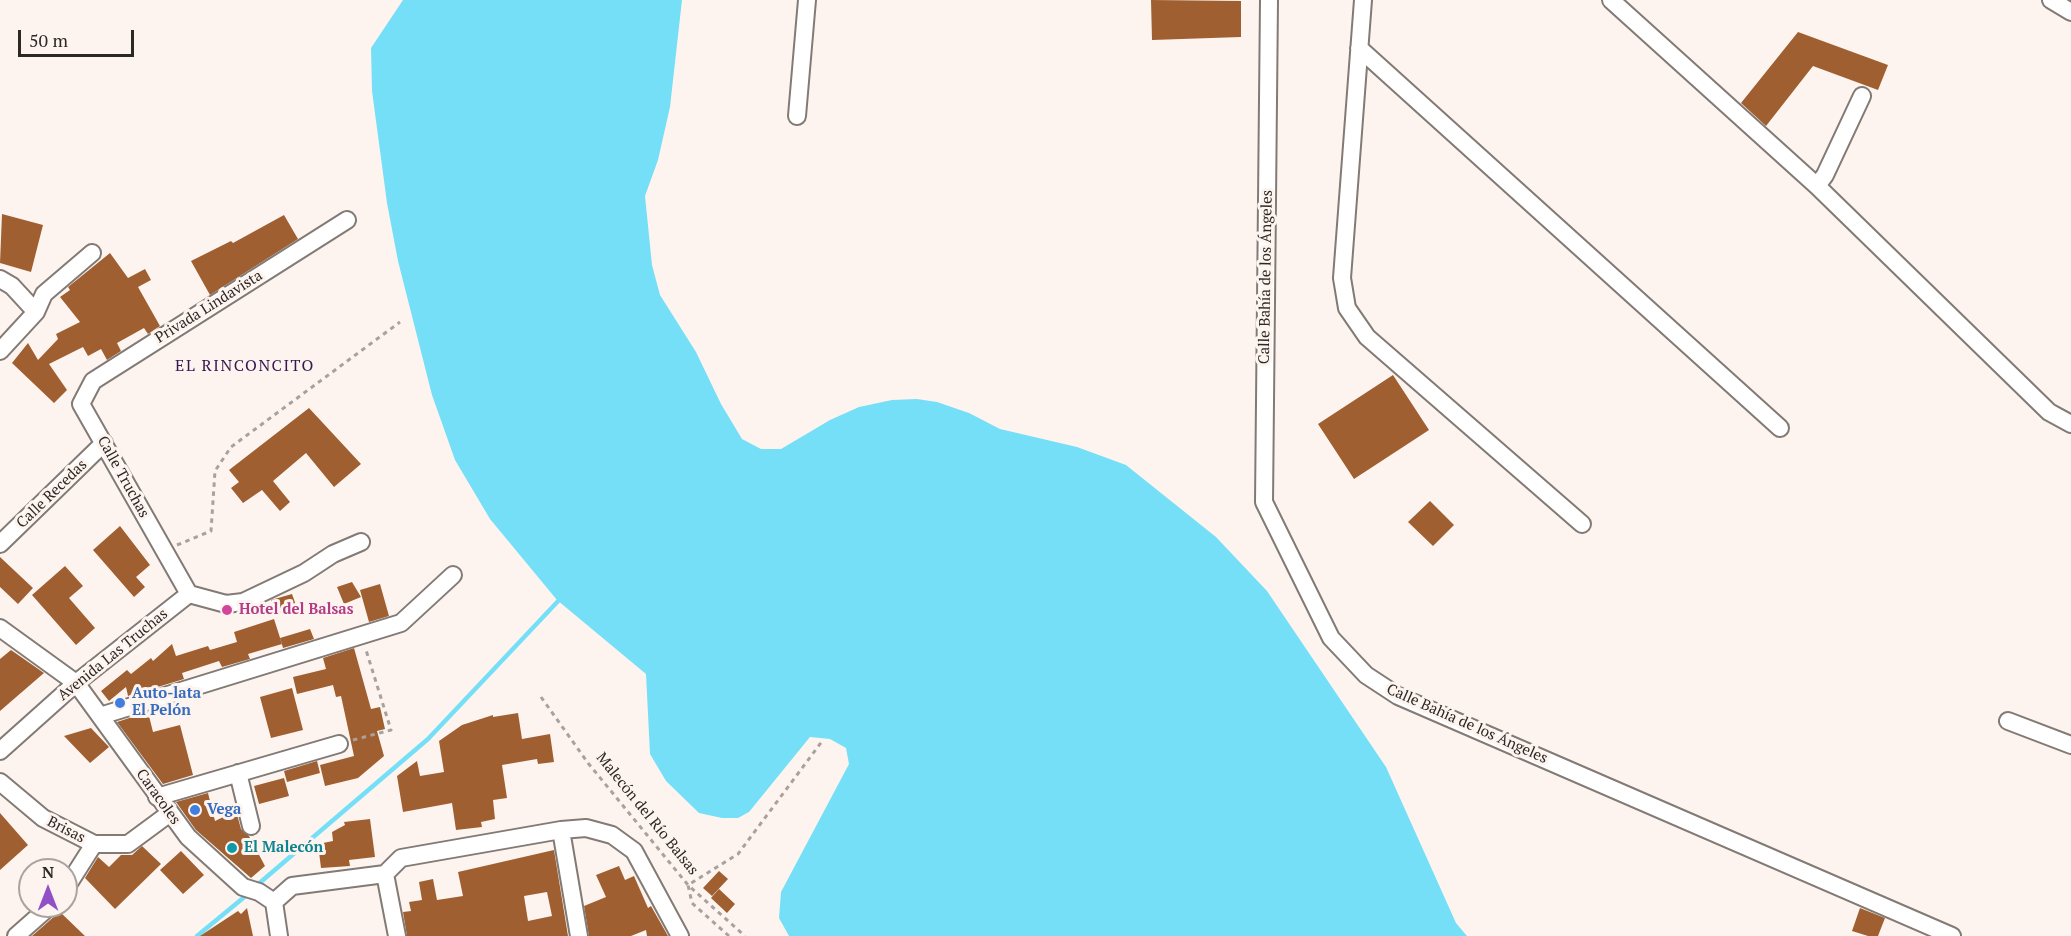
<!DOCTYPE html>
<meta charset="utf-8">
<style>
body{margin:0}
#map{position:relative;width:2071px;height:936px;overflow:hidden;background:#fef4ef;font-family:"PT Serif",serif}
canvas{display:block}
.north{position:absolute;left:18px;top:858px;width:60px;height:60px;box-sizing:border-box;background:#fef4ef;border:2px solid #aaa29f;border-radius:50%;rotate:0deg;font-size:16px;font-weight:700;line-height:24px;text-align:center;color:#2b2826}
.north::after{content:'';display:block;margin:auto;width:21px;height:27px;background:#9150c5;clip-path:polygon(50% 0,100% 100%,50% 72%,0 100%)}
.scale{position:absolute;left:18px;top:30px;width:116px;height:27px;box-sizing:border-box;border:3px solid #2b2826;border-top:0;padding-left:8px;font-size:18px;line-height:21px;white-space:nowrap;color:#2b2826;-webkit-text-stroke:4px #fef4ef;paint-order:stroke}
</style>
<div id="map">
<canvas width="2071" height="936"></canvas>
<div class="north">N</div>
<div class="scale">50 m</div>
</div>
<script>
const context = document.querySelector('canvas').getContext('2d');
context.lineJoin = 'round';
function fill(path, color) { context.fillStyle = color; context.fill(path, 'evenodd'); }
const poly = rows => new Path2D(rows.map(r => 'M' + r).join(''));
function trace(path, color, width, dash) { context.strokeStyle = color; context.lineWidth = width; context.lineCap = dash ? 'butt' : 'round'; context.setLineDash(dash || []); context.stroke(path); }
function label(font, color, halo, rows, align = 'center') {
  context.font = font + ' "PT Serif",serif'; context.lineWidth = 6; context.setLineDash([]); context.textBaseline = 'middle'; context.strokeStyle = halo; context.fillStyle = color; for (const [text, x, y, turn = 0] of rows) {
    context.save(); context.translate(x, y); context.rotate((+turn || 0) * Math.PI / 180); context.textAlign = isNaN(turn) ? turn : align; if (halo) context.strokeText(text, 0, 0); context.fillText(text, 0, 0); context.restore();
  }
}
fill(poly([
 [403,0,682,0,670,107,658,160,645,196,652,265,660,295,696,352,721,404,742,439,761,449,781,449,830,420,859,407,892,400,917,399,937,402,969,413,1000,429,1077,447,1126,465,1216,537,1267,591,1386,767,1456,923,1467,936,789,936,779,918,781,892,849,764,846,748,830,739,810,737,749,812,738,818,722,818,699,813,666,781,650,754,646,674,557,600,490,519,455,460,432,395,398,261,387,203,372,91,371,48]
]), '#75dff7');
trace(poly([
 [256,886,428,739,561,598],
 [197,936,248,894]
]), '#75dff7', 4.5);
fill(poly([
 [1151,0,1241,1,1241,37,1152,40],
 [1798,32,1888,65,1878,90,1813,66,1766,126,1741,103],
 [2,214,43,225,31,272,0,263],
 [284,215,298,239,210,295,191,261,231,241,233,243],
 [110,253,128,278,145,269,151,280,138,287,160,326,148,334,144,328,117,343,121,351,107,360,101,349,88,356,83,347,49,364,67,390,54,403,12,363,28,343,38,360,58,339,56,334,80,322,60,297,70,290,68,287],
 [1393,375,1429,430,1354,479,1318,424],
 [309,408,361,464,334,487,306,453,273,481,290,502,280,511,262,490,243,503,231,488,239,482,229,470],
 [1430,501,1454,525,1433,546,1408,522],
 [120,526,150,565,136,577,145,587,134,597,93,550],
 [0,557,33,588,18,604,0,587],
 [65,566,83,586,69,598,95,628,76,645,32,595],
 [352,582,361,597,344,604,337,587],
 [380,584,389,616,369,622,360,590],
 [292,594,297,608,275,615,271,600],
 [274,619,282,644,248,654,250,659,222,667,219,661,182,673,184,679,128,696,126,687,109,701,101,691,127,670,131,674,151,658,153,661,172,644,176,656,208,646,210,650,237,642,234,632],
 [310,629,314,639,283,648,280,638],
 [354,648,371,709,380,707,385,729,377,731,384,756,358,778,325,786,320,765,354,756,341,696,336,697,333,685,297,694,293,677,326,669,323,658],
 [11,650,44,673,0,711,0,659],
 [292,688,303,730,271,738,260,697],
 [148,712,153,732,180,725,193,775,163,784,117,722],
 [518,713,522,739,550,734,554,762,538,764,537,759,502,765,507,798,493,800,495,819,481,822,482,827,456,830,452,803,403,812,397,776,417,761,420,776,444,772,439,741,462,725,493,715,493,717],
 [91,728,109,747,90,763,64,736],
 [317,761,320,773,287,782,284,771],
 [284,778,289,796,259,804,254,786],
 [208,793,215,821,236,811,241,829,249,836,265,866,251,878,196,830,176,802],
 [0,813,28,845,0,870],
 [370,819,375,857,349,860,350,866,321,868,318,844,333,841,332,832,345,825,344,822],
 [142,846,161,864,115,909,85,878,98,857,109,867,121,855,132,855],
 [554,850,568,936,407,936,403,912,411,911,409,902,422,900,419,882,433,879,437,900,463,896,458,872],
 [547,892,552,916,528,921,524,896],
 [181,851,204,875,183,894,160,870],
 [619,866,625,880,634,876,648,908,651,906,668,936,647,936,646,930,631,936,589,936,584,906,606,897,596,875],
 [719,871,728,879,712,896,703,888],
 [719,889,735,904,727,913,711,898],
 [247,908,253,936,200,936,238,911,241,914],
 [1860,908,1885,918,1878,936,1868,936,1852,931],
 [59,911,85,936,32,936,57,914]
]), '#9f5f31');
const minor = poly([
 [1269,0,1264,502,1331,638,1366,675,1398,696,1952,936],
 [1363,0,1342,278,1347,308,1367,337,1582,524],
 [1611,0,1817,186,2049,412,2071,424],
 [2051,0,2071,12],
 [1359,48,1780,428],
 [797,116,807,0],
 [1817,186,1825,175,1862,96],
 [0,279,12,286,36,312],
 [0,351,36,312,44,294,92,253],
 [0,544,104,443],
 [189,594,226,604,243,602,304,573,333,554,361,542],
 [0,628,76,683,188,837,243,887,259,892,274,902,279,936],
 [100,716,401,623,453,575],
 [2008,721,2071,745],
 [0,751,76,683,189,594,81,404,93,381,347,220],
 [238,773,251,826],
 [0,782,43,818,94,844,128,844,170,813],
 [157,797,339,744],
 [561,830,579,936],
 [385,874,397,936],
 [66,888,94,844],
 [274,902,292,886,385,874,401,858,561,830,586,828,612,835,634,851,680,936],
 [16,936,50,906]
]);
trace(minor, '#827a75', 20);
trace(poly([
 [177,545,211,531,215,471,231,447,400,322],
 [541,697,588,763,688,885,745,936],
 [353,740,391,730,366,650],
 [729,936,692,903,688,885,738,854,823,740]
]), '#a8a19d', 3, [4.5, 4.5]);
trace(minor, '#fff', 16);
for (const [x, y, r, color] of [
 [227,610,6,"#d1479c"],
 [120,703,6,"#3f7fe0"],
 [195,810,6,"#3f7fe0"],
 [232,848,6,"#0f9aa8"]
]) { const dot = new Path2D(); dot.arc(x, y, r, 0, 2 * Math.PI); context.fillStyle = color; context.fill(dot); trace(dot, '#fef4ef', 2); }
label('15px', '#2b2826', '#fef4ef', [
 ["Calle Bahía de los Ángeles",1266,277,-89],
 ["Privada Lindavista",209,307,-32],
 ["Calle Truchas",123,477,61],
 ["Calle Recedas",52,494,-44],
 ["Avenida Las Truchas",113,655,-39],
 ["Calle Bahía de los Ángeles",1467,724,24],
 ["Caracoles",158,797,54],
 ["Malecón del Río Balsas",647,814,51],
 ["Brisas",66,830,27]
]);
label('bold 15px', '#b23c85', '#fef4ef', [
 ["Hotel del Balsas",239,610]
], 'left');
label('bold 15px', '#366cbe', '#fef4ef', [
 ["Auto-lata",132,694],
 ["El Pelón",132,711],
 ["Vega",207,810]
], 'left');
label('bold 15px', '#0d838f', '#fef4ef', [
 ["El Malecón",244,848]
], 'left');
context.letterSpacing = '1.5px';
label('16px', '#36174f', '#fef4ef', [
 ["EL RINCONCITO",245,366]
]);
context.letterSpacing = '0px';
</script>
